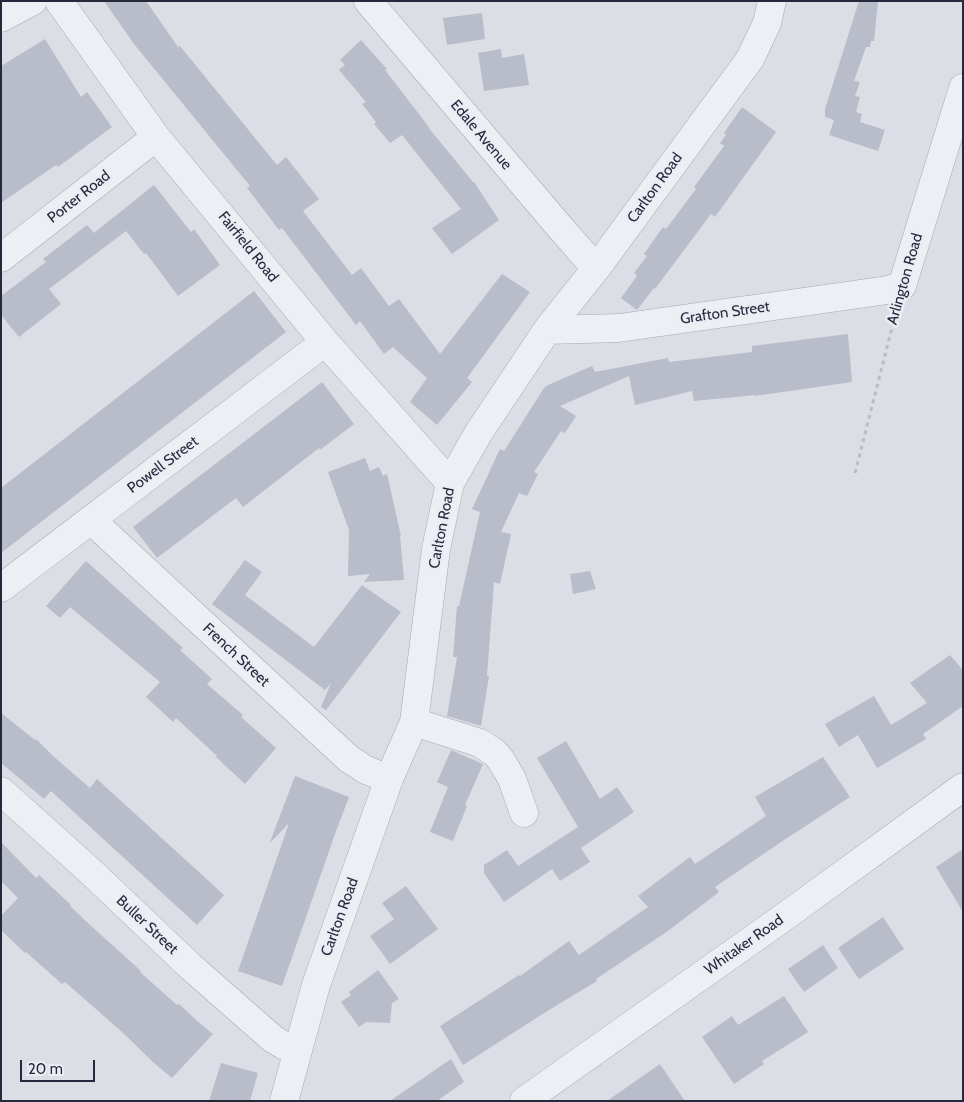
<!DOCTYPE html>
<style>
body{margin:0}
#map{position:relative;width:964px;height:1102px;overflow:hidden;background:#dcdee6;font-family:Cabin,sans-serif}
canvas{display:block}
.frame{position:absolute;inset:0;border:2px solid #26293c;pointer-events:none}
.scale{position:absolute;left:20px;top:1060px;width:75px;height:22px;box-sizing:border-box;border:2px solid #26293c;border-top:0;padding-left:6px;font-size:15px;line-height:18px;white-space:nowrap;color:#26293c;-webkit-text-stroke:4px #ebedf4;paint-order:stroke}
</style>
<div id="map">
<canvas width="964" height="1102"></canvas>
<div class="frame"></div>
<div class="scale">20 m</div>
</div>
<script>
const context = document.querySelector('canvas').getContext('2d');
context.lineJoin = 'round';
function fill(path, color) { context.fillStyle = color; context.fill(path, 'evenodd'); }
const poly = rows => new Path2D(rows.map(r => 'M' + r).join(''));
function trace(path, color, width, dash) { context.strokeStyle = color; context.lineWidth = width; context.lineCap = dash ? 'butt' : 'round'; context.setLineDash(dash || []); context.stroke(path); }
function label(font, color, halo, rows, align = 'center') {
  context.font = font + ' Cabin,sans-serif'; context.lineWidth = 5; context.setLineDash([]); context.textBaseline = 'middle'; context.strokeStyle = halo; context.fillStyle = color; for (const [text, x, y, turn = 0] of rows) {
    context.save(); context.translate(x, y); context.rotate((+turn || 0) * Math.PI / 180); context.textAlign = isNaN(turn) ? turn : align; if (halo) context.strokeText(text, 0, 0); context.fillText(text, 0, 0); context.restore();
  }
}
fill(poly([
 [104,1,146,1,178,47,180,46,277,165,286,157,319,199,303,211,352,275,361,268,389,306,399,299,440,354,502,274,530,292,467,378,472,382,437,425,410,402,427,378,393,347,384,354,360,321,356,325,282,228,279,230,247,188,250,186,134,44],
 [859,1,878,1,874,41,871,41,870,47,866,47,854,81,860,82,855,96,860,97,856,112,862,114,860,122,885,130,878,151,829,135,834,120,825,117,825,109],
 [482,13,485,39,447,45,443,18],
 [45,39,81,97,87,92,112,127,58,167,56,165,1,203,1,66],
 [361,40,387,69,385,70,429,127,428,127,473,182,474,182,499,220,452,254,432,228,461,209,402,135,390,143,374,124,376,122,362,104,366,102,339,70,345,65,340,60],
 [501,49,502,58,524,54,529,85,484,91,478,53],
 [742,107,776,132,715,217,711,214,655,289,654,288,637,310,621,298,637,276,634,273,647,256,644,254,663,227,666,229,696,189,694,187,724,146,720,143,726,135,724,133],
 [154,185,191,232,194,229,220,265,178,296,146,253,144,254,126,231,49,289,61,304,19,337,1,315,1,296,46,262,43,259,87,225,94,233],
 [254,291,286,332,1,553,1,488],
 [848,334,852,382,755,396,755,395,694,401,692,391,635,405,629,376,560,406,576,416,565,433,561,431,534,472,538,474,527,496,519,493,501,532,511,534,500,584,494,582,487,676,489,676,481,726,447,716,457,657,453,657,457,606,459,606,480,512,472,509,500,449,504,451,544,388,548,385,592,366,595,372,668,358,669,362,752,352,752,346],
 [322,382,354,424,320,450,319,448,243,507,236,498,157,558,133,527],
 [365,458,370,471,379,467,383,476,387,474,401,536,400,536,404,580,364,582,370,574,348,576,349,530,328,472],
 [245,560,262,572,245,595,314,647,362,585,401,612,326,710,321,707,331,683,325,690,212,604],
 [86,561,183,648,180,650,212,679,207,684,243,715,241,717,276,748,245,784,216,757,217,756,176,718,173,722,146,697,160,682,70,607,60,618,46,606],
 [590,571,596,589,573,594,570,574],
 [950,655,963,670,963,706,923,734,926,739,877,768,858,735,839,747,825,724,874,696,891,725,927,703,910,683],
 [1,713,35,740,36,739,53,756,90,788,97,779,224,895,197,925,51,791,44,799,1,763],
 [566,741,600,799,617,787,634,812,581,848,590,862,560,881,552,869,504,902,484,873,484,865,507,850,518,866,578,827,537,758],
 [451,750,483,764,465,805,467,806,453,841,430,832,448,787,437,782],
 [823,757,850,797,781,842,715,887,719,892,668,931,596,979,597,981,549,1010,463,1065,440,1026,519,975,520,976,569,941,579,955,648,907,638,896,690,857,695,864,766,816,755,797],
 [295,776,349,797,335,834,282,986,238,971,289,823,271,842,270,842],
 [1,842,36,878,39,875,71,905,70,906,89,924,141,971,140,972,159,989,177,1005,179,1004,196,1020,213,1034,172,1078,154,1063,121,1031,65,982,62,984,26,952,25,953,1,930,1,916,18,898,1,881],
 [963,849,963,912,936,867],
 [406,886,438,929,390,964,370,936,394,919,382,903],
 [883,917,904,949,859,979,838,948],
 [823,945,838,968,804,992,788,969],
 [378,970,399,999,392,1003,390,1023,366,1022,359,1027,341,1002,351,995,349,992],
 [784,996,808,1032,762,1061,764,1064,734,1084,702,1037,732,1016,738,1025],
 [451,1059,464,1082,437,1101,390,1101],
 [221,1063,258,1073,250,1101,209,1101],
 [660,1064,685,1101,607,1101]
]), '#b9bcc9');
const minor = poly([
 [59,1,156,137,325,342,450,483],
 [368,1,558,225,586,257,598,266],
 [1,18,33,1],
 [1,258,156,137],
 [547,330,619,328,888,290,902,286,963,88],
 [91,520,349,759,366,770,389,779],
 [1,588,325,342],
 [414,722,480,743,495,753,501,760,512,779,524,813],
 [1,791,90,871,191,967,273,1039,297,1053],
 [284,1101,316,985,389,779,414,722,436,549,450,483,479,432,547,330,598,266,750,59,767,23,772,1],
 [524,1101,780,920,963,787]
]);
trace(minor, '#a5a8b3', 29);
trace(poly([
 [855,473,895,316]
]), '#babcc4', 3, [4, 4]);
trace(minor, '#eeeff4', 28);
label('15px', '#26293c', '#ebedf4', [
 ["Edale Avenue",481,135,50],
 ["Carlton Road",655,188,-54],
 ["Porter Road",79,197,-38],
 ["Fairfield Road",248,247,51],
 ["Arlington Road",905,279,-74],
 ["Grafton Street",725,313,-8],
 ["Powell Street",163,465,-37],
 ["Carlton Road",442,528,-79],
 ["French Street",236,655,43],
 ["Carlton Road",340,917,-70],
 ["Buller Street",147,925,43],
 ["Whitaker Road",744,945,-35]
]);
</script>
